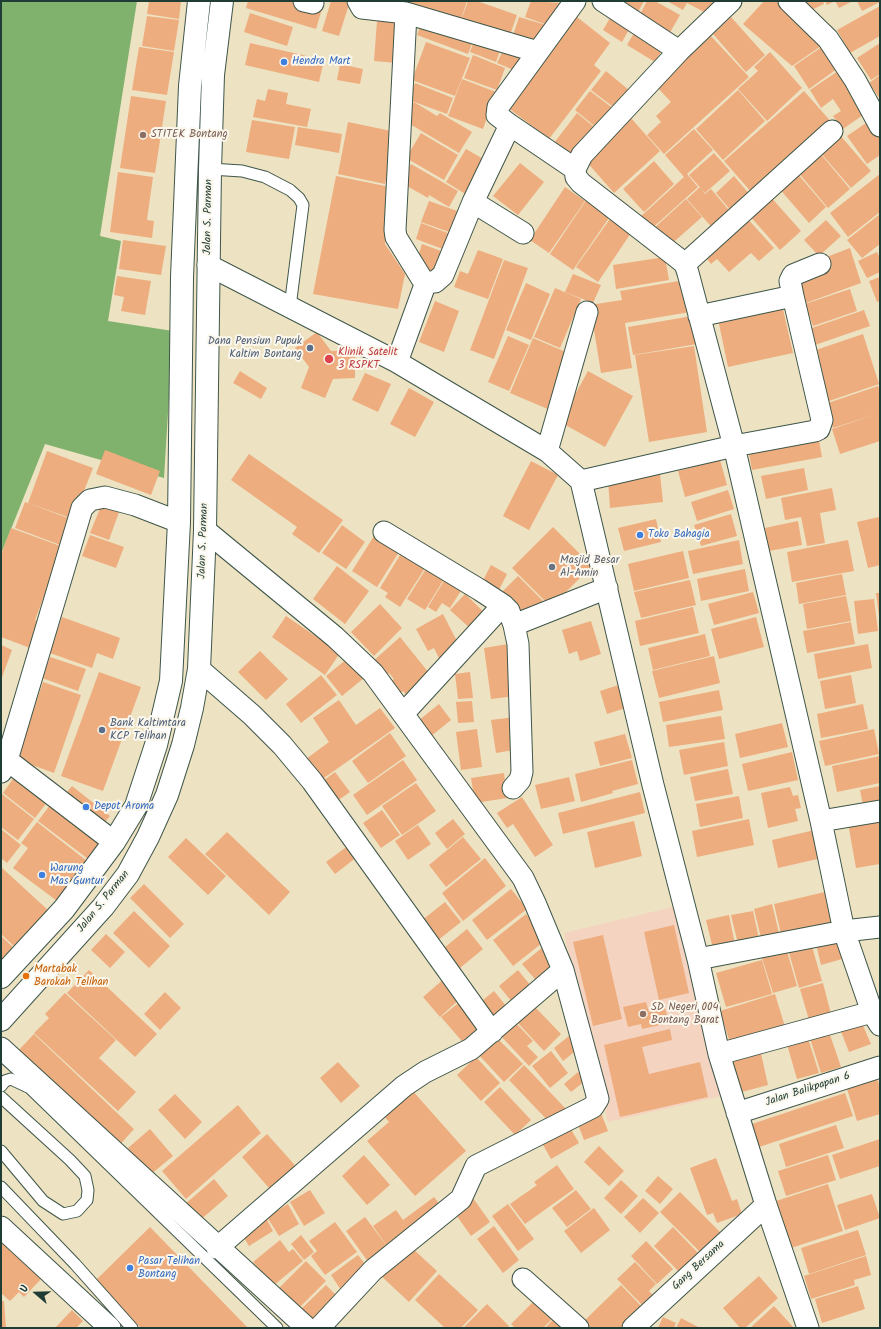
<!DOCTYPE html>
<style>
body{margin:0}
#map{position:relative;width:881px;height:1329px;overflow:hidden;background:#ede2c2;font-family:Kalam,sans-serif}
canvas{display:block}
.frame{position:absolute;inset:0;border:2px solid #1f3d34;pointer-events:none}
.north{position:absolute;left:16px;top:1273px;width:40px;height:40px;-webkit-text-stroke:3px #fbf7ec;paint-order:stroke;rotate:290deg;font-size:11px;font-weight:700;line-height:16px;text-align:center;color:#1f3d34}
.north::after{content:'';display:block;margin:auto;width:14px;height:18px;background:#1f3d34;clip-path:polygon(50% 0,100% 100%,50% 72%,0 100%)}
</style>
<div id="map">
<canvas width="881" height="1329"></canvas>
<div class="frame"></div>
<div class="north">U</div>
</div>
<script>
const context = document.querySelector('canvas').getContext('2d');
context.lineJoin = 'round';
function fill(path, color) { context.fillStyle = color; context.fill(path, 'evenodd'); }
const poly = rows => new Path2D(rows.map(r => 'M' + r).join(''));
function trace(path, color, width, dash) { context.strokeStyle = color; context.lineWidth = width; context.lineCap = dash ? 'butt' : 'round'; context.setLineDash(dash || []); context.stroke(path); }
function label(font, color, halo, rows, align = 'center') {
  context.font = font + ' Kalam,sans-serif'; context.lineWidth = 4; context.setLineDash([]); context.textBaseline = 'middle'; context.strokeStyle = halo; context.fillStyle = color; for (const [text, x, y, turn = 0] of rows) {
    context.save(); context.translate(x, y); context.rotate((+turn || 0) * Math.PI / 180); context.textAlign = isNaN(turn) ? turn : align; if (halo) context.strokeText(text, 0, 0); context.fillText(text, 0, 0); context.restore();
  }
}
fill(poly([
 [677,906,721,1096,608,1122,564,933]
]), '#f4d3c0');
fill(poly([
 [1,1,137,1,100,236,121,241,108,321,173,331,164,478,45,444,1,554]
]), '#81b26d');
fill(poly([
 [149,1,181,1,179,19,147,14],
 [248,1,294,1,322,9,316,29,246,8],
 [331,1,350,1,339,36,322,31],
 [403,1,467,1,459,26,402,6],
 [468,1,477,1,517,15,509,38,461,21],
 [531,1,561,3,553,27,525,17],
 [610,1,644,1,636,16],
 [647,1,655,1,680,15,668,36,637,20],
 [667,1,715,1,708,14,687,3,683,10],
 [764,1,785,1,827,42,792,66,743,24],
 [797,1,823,1,824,4,803,14],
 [825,1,853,1,839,8,835,1,827,5],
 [857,1,879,1,880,2,862,11],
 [880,6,880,36,850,53,837,30],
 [250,13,293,27,287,46,244,32],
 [613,13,632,24,622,42,603,30],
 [147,16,179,20,174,51,142,46],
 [519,17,546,25,538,47,512,38],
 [577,17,610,43,594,65,601,71,549,139,507,107],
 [731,17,765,55,746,72,713,34],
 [423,19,474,38,468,54,417,35],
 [377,21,400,23,397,63,374,61],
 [637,28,665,45,655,62,627,45],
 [711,36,749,77,664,154,647,135,661,122,656,116,671,102,656,86],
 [475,38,501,48,496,62,470,52],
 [426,42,470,58,455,96,412,80],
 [250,43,324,60,319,82,245,65],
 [880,43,880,74,871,80,857,58],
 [826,44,841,66,809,89,794,66],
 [139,47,174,52,167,95,132,90],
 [504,48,522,55,516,71,497,63],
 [770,52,802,88,767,121,738,89,758,71,754,67],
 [473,55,505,68,497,90,464,78],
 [340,64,363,69,360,84,337,80],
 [841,69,870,110,843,129,833,116,841,111,833,99,821,108,810,90],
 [606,71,630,91,616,109,591,90],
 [880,75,880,99,869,83],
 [462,79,496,92,483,129,448,116],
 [415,83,453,98,447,114,409,100],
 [268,89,288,93,286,104,311,109,307,127,253,117,257,99,265,101],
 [738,90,765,121,723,160,696,129],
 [590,91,614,109,598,129,575,110],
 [804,91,833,124,753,194,724,161],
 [131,96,166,101,155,173,120,168],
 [414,102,437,116,440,113,472,132,459,153,403,120],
 [577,113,594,127,571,157,554,143],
 [631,118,660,151,614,193,585,160],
 [252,120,295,127,289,159,246,152],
 [869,121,880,136,880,155,867,164,847,136],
 [348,122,396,132,385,184,338,174],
 [298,127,342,134,339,153,295,145],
 [694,129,713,150,687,174,698,187,650,230,639,218,684,177,665,155],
 [421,133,458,155,444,180,406,158],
 [839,134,871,171,851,188,819,151],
 [466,149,487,161,467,195,446,182],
 [819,152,850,189,828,208,797,171],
 [714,153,730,171,705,193,689,175],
 [654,161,674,184,644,212,623,189],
 [520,163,544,182,518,215,493,196],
 [411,164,458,191,449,207,429,195,428,198,400,182],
 [118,172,153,177,147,220,154,221,152,238,110,232],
 [796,172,826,207,809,223,778,187],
 [880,174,880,212,848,237,830,213],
 [336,176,390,187,385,244,405,274,398,309,313,294],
 [734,176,751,196,733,213,716,193],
 [565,187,585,201,549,253,530,240],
 [700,187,705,194,711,189,733,215,715,231,687,199],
 [769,195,801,231,780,250,748,214],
 [587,199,611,215,573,270,550,254],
 [686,199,702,217,668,247,653,229],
 [429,201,460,212,452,233,421,222],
 [880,214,880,244,862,258,847,240],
 [612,216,633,230,598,282,576,267],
 [746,217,774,248,759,261,751,253,729,272,717,259,711,264,704,255],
 [826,220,841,236,819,256,804,240],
 [421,223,453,235,448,251,416,239],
 [123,240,166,246,161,275,119,269],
 [422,244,444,252,436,276,416,263],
 [850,248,861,283,806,303,798,281,828,271,824,258],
 [478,250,503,259,488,299,454,287,460,271,468,274],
 [877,252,880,258,880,272,867,278,858,261],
 [665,257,669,280,616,289,613,265],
 [504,260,528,268,494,359,470,350],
 [573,274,601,285,593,303,565,292],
 [117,276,151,281,145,315,121,311,124,297,114,295],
 [880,277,880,301,877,302,869,281],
 [685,280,690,312,625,323,632,368,601,373,590,305,622,300,620,291],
 [526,283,550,294,531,340,506,330],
 [555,288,581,299,560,348,534,337],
 [850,289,857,311,813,326,805,304],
 [435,301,459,311,444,352,419,342],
 [782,305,793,353,728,367,718,319],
 [864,310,870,326,815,345,809,329],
 [692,316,697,344,633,355,628,327],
 [317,332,331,351,355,350,355,378,333,379,325,398,301,388,309,367,295,348],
 [863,334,879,384,829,401,813,351],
 [508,336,529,345,509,391,488,382],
 [533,338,573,355,550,410,510,393],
 [694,346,707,432,649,442,635,355],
 [240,371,267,388,261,399,233,383],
 [588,371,633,396,605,447,560,422],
 [365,373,391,384,378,412,352,400],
 [878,386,880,391,880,441,840,454,832,429,877,414,833,428,825,404],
 [409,388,434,402,415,437,390,424],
 [818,435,822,457,752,470,748,449],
 [105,450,160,471,151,495,96,474],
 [47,451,93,468,73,519,28,503],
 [249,454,343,520,319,553,292,534,297,527,231,480],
 [720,460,727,485,685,497,678,471],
 [531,461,558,475,529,530,503,516],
 [804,468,808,490,766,499,761,476],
 [660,474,663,502,610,508,608,480],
 [832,488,836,510,820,513,825,543,807,546,801,517,785,520,781,498],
 [728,490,734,509,697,521,691,502],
 [25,502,73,520,63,546,15,528],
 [101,506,119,512,109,540,90,533],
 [731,514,737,536,701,546,694,525],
 [879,517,880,565,868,568,857,522],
 [656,519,661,542,624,551,618,528],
 [798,521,802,545,769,551,765,528],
 [342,525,365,542,346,569,322,553],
 [553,527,592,566,551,607,512,568],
 [11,528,63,547,35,620,40,622,30,648,1,637,1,555],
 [90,535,124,547,116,568,82,556],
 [374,536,399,552,377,587,352,571],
 [739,540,743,564,693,574,688,551],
 [848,540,854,571,792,582,787,552],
 [403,550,427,565,400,607,385,597,388,593,380,588],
 [683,551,689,578,634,591,628,564],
 [429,564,446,576,425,610,407,599],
 [491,565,507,574,497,594,480,586],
 [337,566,369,591,345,624,313,599],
 [745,569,749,591,701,601,697,579],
 [842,574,846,595,799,604,796,583],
 [447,576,464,586,450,608,442,603,436,612,428,607],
 [518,576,543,601,527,617,502,592],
 [690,580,696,605,641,618,634,592],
 [753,592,759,613,714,625,708,604],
 [876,593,880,593,880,616,879,616],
 [465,594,488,616,474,632,450,610],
 [846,596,851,621,807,629,803,604],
 [874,599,878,631,858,634,854,601],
 [380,604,402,628,374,656,351,632],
 [693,607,699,633,640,646,635,621],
 [443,614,460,647,439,658,434,648,428,651,416,629],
 [286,616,340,653,325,675,272,637],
 [62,617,120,638,113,659,97,653,92,668,50,653],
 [756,617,764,647,719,659,711,629],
 [591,621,601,654,580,661,577,651,569,654,562,630],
 [851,622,855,644,807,653,803,631],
 [705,634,710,656,653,670,648,648],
 [400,637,433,678,409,698,403,691,398,695,388,683,394,679,389,673,383,678,371,663],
 [508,644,515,696,491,699,484,648],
 [868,644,872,668,818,679,814,654],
 [1,645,12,650,1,680],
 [260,651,288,679,266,700,238,672],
 [714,656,720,683,659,698,652,671],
 [50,657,86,669,78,691,42,678],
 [348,658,364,678,342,696,326,676],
 [99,672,141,687,103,791,61,776],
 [470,672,473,698,458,699,455,674],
 [321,675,337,695,301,723,286,704],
 [851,675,856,703,825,709,820,681],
 [43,682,81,695,54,773,16,759],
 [625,683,632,706,607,714,600,691],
 [719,690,723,710,663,722,659,702],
 [339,700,356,725,380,708,395,728,321,780,306,759,329,742,313,718],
 [472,701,474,722,458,723,456,702],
 [439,704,451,720,430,737,418,721],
 [863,704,868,729,821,738,817,714],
 [721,716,725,739,669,747,666,725],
 [515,717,519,749,496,753,491,720],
 [782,723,788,747,740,758,735,734],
 [477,729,482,767,461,770,456,732],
 [874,729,879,754,825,766,819,741],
 [390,733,406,756,368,783,352,761],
 [625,734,632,758,600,766,594,742],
 [724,742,728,766,684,775,679,750],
 [792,752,798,780,748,791,742,764],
 [880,756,880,783,837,792,832,766],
 [403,760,417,780,367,815,353,795],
 [632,760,638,784,612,791,613,793,581,802,575,774],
 [728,769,733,794,695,801,690,777],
 [335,772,350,792,333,804,319,784],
 [504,773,507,798,475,803,471,778],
 [15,776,48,801,35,818,3,793],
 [569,777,575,801,541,809,535,785],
 [416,783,436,811,402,835,382,806],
 [72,786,110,816,100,828,62,798],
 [880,786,880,807,864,810,860,790],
 [790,787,793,796,798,795,801,808,795,809,798,821,768,828,761,793],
 [640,792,645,813,563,834,558,813],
 [2,794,34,819,18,840,1,827],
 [739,796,743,818,700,827,696,804],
 [522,797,553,845,535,857,513,824,507,828,497,813],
 [53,801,103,840,88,859,38,821],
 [382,810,400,835,381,848,363,823],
 [880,817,880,864,856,868,848,823],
 [453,819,465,834,447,849,435,833],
 [749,819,754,845,697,857,692,831],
 [634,821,642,856,595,868,587,832],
 [37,822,87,861,57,901,13,868,28,848,21,843],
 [418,825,431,844,408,860,395,841],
 [1,829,21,845,7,863,1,858],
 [819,829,826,857,778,868,772,840],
 [227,832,290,892,269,915,205,854],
 [463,837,481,859,446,887,429,865],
 [186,838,226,876,208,895,168,857],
 [349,845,357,857,335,874,326,862],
 [485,858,506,886,463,921,442,893],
 [1,867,49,911,16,948,1,934],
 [144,884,184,924,170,938,130,898],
 [511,889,527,909,487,940,472,920],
 [829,891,836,921,781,934,774,904],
 [445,902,461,922,437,941,421,921],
 [772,904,779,933,761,938,754,909],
 [134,911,170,946,149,968,113,933],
 [753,911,759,939,738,944,731,915],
 [526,914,546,940,513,966,493,940],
 [729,915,735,944,713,949,706,920],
 [674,925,689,993,659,1000,644,932],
 [467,929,483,949,460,968,444,948],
 [106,934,125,952,110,968,91,950],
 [603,935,622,1019,593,1026,573,942],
 [1,936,15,949,1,964],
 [837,938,842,959,821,965,816,944],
 [811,943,822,981,799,988,788,949],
 [543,947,561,968,540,985,522,964],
 [787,951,797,986,773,993,762,958],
 [762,960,772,994,726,1007,716,973],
 [89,970,157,1034,135,1057,67,993],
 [518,970,535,991,516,1007,499,986],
 [445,978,462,997,440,1017,423,997],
 [823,983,831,1014,809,1020,800,989],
 [494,991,511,1012,494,1026,477,1005],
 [165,992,181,1008,160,1030,144,1014],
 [65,993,116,1040,99,1058,136,1092,118,1111,34,1033,49,1018,45,1014],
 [775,994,786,1030,731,1046,720,1011],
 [461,1001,486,1030,467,1047,441,1017],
 [646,1002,649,1012,665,1008,669,1023,642,1029,641,1024,628,1027,623,1007],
 [533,1005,561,1034,544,1051,516,1021],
 [512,1019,533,1041,527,1046,538,1057,529,1066,498,1033],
 [861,1021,871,1044,849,1052,840,1029],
 [670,1029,672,1040,642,1047,649,1074,700,1062,708,1097,620,1117,604,1045],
 [828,1029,841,1067,821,1073,809,1035],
 [574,1032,583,1045,563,1061,554,1048],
 [34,1034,134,1129,117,1148,16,1053],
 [807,1035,819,1073,797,1079,786,1041],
 [495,1036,523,1064,504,1082,477,1053],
 [760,1049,768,1085,738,1093,729,1057],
 [551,1051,568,1073,550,1088,532,1066],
 [476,1057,500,1083,481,1101,457,1075],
 [338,1062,360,1086,341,1103,320,1078],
 [524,1065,567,1110,552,1125,509,1080],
 [578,1072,585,1081,571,1092,564,1084],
 [877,1079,880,1087,880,1114,857,1121,847,1089],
 [500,1087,531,1120,515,1135,484,1102],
 [411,1089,466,1151,415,1196,367,1141,389,1122,383,1115],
 [845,1093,853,1116,759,1147,752,1124],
 [175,1094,202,1122,185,1139,158,1110],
 [238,1105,261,1133,186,1199,162,1171],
 [601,1113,608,1131,584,1140,577,1122],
 [836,1125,844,1148,786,1167,779,1144],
 [569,1126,579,1143,551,1159,542,1143],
 [150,1129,173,1156,150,1175,128,1148],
 [267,1134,301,1172,275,1195,242,1157],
 [880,1139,880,1166,840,1179,832,1155],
 [599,1146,624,1171,609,1186,584,1162],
 [364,1155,390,1185,367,1205,342,1176],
 [828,1155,836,1180,786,1196,778,1171],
 [716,1158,732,1201,737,1199,742,1214,717,1223,713,1213,707,1215,690,1168],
 [557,1165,574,1189,525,1224,510,1204,537,1185,534,1182],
 [658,1176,673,1189,660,1204,645,1191],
 [214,1179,228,1196,198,1222,184,1205],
 [621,1180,638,1196,621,1214,604,1198],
 [828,1184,843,1231,791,1248,776,1201],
 [310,1190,325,1213,304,1226,290,1202],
 [576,1190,591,1209,567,1227,552,1208],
 [680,1192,722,1234,702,1254,660,1212],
 [872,1194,880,1218,845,1230,837,1205],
 [434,1197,444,1210,389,1249,373,1226,396,1210,403,1220],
 [473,1198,490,1222,471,1236,454,1212],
 [643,1198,659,1213,640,1233,624,1217],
 [288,1204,299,1224,279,1236,267,1217],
 [508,1204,534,1239,518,1251,492,1216],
 [594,1208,610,1230,581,1253,564,1231],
 [365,1217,389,1249,369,1263,346,1231],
 [266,1218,273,1231,249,1246,241,1233],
 [335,1222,357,1252,325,1275,311,1256,317,1251,309,1241],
 [494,1226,519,1260,503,1273,477,1239],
 [150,1227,248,1328,141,1328,95,1281],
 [673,1227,700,1255,681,1274,654,1246],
 [858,1230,866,1255,809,1274,801,1248],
 [301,1235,314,1252,304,1260,291,1244],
 [1,1239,42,1278,24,1297,19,1292,10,1301,1,1293],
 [280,1240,289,1252,293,1249,303,1261,273,1286,253,1262],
 [646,1241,673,1269,657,1284,631,1256],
 [413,1249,437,1271,409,1302,379,1274,394,1258,399,1263],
 [358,1255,369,1269,341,1290,331,1275],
 [866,1256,871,1275,854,1280,855,1285,811,1299,804,1276],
 [306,1261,326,1281,298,1309,278,1289],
 [635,1262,656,1284,649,1291,654,1296,643,1306,617,1279],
 [439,1274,478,1310,461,1328,445,1328,415,1300],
 [759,1276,778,1298,745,1328,740,1328,723,1308],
 [326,1285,342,1301,316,1326,300,1310],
 [621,1285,642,1307,620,1328,591,1328,584,1321],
 [858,1286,865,1309,822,1323,815,1299],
 [537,1298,555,1316,543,1328,515,1328,511,1324],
 [1,1301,4,1301,6,1328,1,1328],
 [487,1304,509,1326,507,1328,463,1328],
 [774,1306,794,1328,750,1328],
 [72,1310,83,1321,76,1328,55,1328],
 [558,1314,573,1328,545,1328],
 [663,1317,676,1323,674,1328,658,1328],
 [681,1318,700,1328,676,1328]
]), '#eead7f');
const service = poly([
 [210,169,242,171,265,177,290,190,299,198,303,205,290,307],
 [1,1086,5,1081,11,1079,30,1088,277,1328],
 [1,1097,70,1160,85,1176,88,1190,87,1200,77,1211,63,1214,43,1201,1,1151],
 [1,1187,75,1264,132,1328]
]);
const minor = poly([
 [304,1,313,3],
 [358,1,362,8,406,13,395,230,396,237,422,279,426,282,397,362],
 [603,1,679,51],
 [731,1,679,51,582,155,575,169,576,177,581,183,679,259,685,264,688,273,734,446,821,821,844,931,872,1012,880,1025],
 [789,1,828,39,855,80,880,126],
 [406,13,538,52],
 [510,125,575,169],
 [473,202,523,233],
 [685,264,832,131],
 [208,265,397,362,547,451,581,481,653,785,698,959,719,1054,766,1205,808,1328],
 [426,282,435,282,443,275,473,202,510,125,497,115,498,107,575,1],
 [793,296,790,281,793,275,820,264],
 [547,451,587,312],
 [581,481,734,446,815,431,819,429,822,420,793,296,699,316],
 [205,530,335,637,373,673,523,878,535,903,563,970,598,1099,593,1107,476,1166,461,1199,373,1270,319,1328],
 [384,532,480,590,503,605,509,611,514,625,518,644,522,772,520,780,513,788],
 [514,625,607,588],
 [199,669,252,715,282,745,312,781,492,1032],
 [403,714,503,605],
 [7,760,114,842],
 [1,772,7,760,82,508,90,500,105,497,135,505,179,522],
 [821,821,880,811],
 [698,959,844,931,880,927],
 [1,1048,307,1328],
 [719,1054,872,1012],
 [737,1113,880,1067],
 [1,1227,110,1328],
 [217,1248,404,1086,425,1072,471,1049,563,970],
 [523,1279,578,1328],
 [633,1328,766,1205]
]);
const secondary = poly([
 [1,977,64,909,114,842,136,806,156,745,171,681,179,522,182,277,190,86,199,1],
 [1,1020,103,907,128,874,148,837,167,795,183,745,192,708,199,669,205,530,210,169,213,75,222,1]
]);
trace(service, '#3e5649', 13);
trace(minor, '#3e5649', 23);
trace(secondary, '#3e5649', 24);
trace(service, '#fff', 11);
trace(minor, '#fff', 21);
trace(secondary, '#fff', 22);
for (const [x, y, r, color] of [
 [284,62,4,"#3f7fe0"],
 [143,135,4,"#8d6e63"],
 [310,348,4,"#5c6f8a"],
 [329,359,5,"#e0444e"],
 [640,535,4,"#3f7fe0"],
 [552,567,4,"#6b7280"],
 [102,730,4,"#5c6f8a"],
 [86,807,4,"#3f7fe0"],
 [42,875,4,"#3f7fe0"],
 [26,976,4,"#e8710a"],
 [643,1014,4,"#8d6e63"],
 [130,1268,4,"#3f7fe0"]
]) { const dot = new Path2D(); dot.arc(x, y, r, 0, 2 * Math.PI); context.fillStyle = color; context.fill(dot); trace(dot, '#fbf7ec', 1.5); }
label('11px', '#366cbe', '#fbf7ec', [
 ["Hendra Mart",292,62],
 ["Toko Bahagia",648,535],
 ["Depot Aroma",94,807],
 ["Warung",50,869],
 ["Mas Guntur",50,882],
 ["Pasar Telihan",138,1262],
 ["Bontang",138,1275]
], 'left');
label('11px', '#785e54', '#fbf7ec', [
 ["STITEK Bontang",151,135],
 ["SD Negeri 004",651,1008],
 ["Bontang Barat",651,1021]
], 'left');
label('11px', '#1f3d34', '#fbf7ec', [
 ["Jalan S. Parman",209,217,-89],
 ["Jalan S. Parman",204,541,-88],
 ["Jalan S. Parman",104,902,-51],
 ["Jalan Balikpapan 6",808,1090,-18],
 ["Gang Bersama",699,1266,-43]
]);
label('11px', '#4e5e75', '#fbf7ec', [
 ["Dana Pensiun Pupuk",302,342],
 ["Kaltim Bontang",302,355],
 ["Bank Kaltimtara",110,724,"left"],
 ["KCP Telihan",110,737,"left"]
], 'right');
label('11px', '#be3a42', '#fbf7ec', [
 ["Klinik Satelit",338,353],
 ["3 RSPKT",338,366]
], 'left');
label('11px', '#5b616d', '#fbf7ec', [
 ["Masjid Besar",560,561],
 ["Al-Amin",560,574]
], 'left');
label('11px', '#c56008', '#fbf7ec', [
 ["Martabak",34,970],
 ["Barokah Telihan",34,983]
], 'left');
</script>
